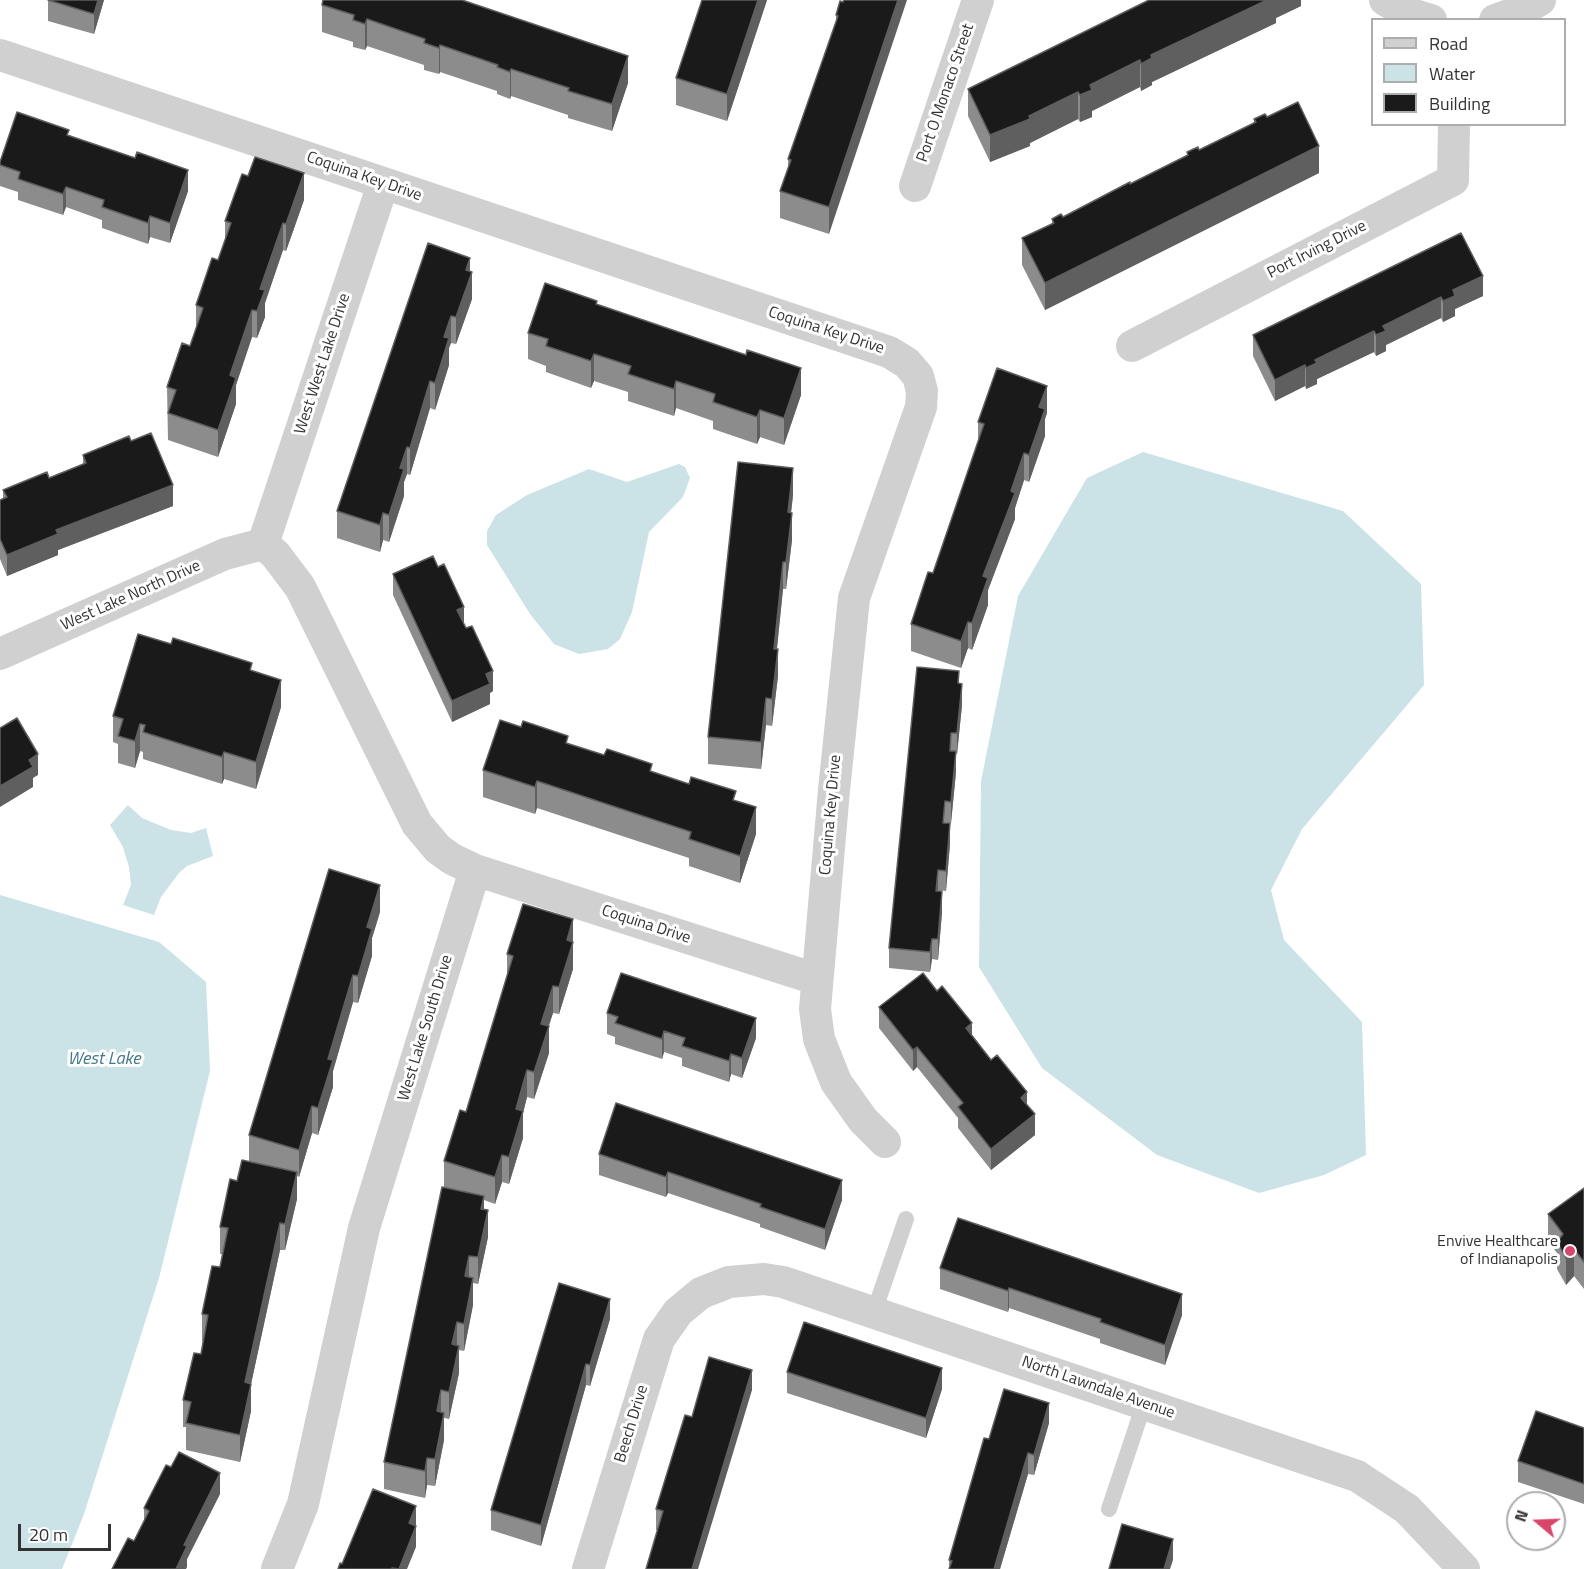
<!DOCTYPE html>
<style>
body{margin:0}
#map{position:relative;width:1584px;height:1569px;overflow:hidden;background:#fff;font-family:"Titillium Web",sans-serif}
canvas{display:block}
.legend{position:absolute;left:1371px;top:18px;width:195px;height:108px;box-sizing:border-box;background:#fff;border:2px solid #adadad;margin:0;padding:8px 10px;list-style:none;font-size:18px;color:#333}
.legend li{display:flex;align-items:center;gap:12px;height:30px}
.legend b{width:30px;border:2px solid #adadad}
.north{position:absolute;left:1506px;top:1491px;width:60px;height:60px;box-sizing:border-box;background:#fff;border:2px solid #adadad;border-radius:50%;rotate:289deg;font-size:16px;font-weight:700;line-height:24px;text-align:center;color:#333}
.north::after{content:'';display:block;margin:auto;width:21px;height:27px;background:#d8466b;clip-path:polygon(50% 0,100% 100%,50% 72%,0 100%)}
.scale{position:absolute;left:18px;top:1524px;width:93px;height:27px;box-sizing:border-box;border:3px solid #333;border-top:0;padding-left:8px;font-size:18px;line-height:21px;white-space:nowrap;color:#333;-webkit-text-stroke:4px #fff;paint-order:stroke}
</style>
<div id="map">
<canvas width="1584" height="1569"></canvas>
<ul class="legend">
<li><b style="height:8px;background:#d0d0d0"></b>Road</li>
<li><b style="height:16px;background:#cbe2e7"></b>Water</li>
<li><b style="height:16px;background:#1a1a1a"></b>Building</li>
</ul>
<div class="north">N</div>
<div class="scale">20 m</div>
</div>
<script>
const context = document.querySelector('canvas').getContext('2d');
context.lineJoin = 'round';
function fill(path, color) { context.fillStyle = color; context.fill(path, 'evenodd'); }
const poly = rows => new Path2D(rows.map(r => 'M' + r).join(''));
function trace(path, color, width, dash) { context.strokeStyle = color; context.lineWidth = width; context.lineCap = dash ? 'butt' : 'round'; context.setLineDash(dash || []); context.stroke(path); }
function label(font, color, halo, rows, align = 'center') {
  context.font = font + ' "Titillium Web",sans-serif'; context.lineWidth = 6; context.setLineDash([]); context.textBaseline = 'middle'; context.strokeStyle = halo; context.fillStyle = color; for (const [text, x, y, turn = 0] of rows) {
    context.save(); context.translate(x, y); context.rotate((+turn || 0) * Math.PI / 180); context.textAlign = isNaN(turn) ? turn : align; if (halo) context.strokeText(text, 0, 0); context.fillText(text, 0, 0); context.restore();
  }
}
fill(poly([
 [1143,452,1343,511,1421,584,1424,685,1302,829,1271,890,1284,940,1362,1022,1366,1155,1324,1175,1259,1193,1157,1155,1042,1068,979,967,981,781,1018,596,1087,478],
 [679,464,685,467,690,478,683,497,649,532,632,612,620,639,608,649,579,654,554,644,530,614,487,545,487,531,496,515,527,495,589,469,627,482],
 [128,805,142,818,171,830,191,833,206,828,213,856,187,866,179,873,161,897,154,915,123,905,131,885,129,867,123,847,110,825],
 [0,895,159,942,206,982,210,1071,159,1278,84,1514,62,1569,0,1569]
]), '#cbe2e7');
trace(poly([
 [874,1312,906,1219],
 [1109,1509,1144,1404]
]), '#d0d0d0', 16);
trace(poly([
 [1385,0,1408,13,1431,20],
 [1495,20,1523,10,1540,0],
 [0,55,889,352,907,363,918,376,922,391,921,407,854,598,834,790,815,1009,819,1039,836,1082,863,1120,885,1142],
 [915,186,978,0],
 [1132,346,1453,180,1454,124],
 [263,544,275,554,300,587,417,824,438,849,452,859,475,870,816,979],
 [263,544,383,184],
 [0,654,225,554,263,544],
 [277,1569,303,1504,364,1228,475,870],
 [588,1569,659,1339,678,1312,701,1293,729,1282,764,1279,783,1282,1357,1476,1407,1509,1464,1569]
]), '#d0d0d0', 32);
fill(poly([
 [48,0,104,0,94,34,48,21],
 [702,0,767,0,727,121,676,105,676,78],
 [1301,0,1301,6,1276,18,1276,23,1152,82,1152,85,1141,91,1140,87,1092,111,1092,117,1080,122,1078,119,1030,143,1030,146,990,162,968,116,968,89],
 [840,1,829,234,780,218,780,191,788,167,788,159,836,23,836,15],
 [322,5,628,83,612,131,568,118,568,115,511,96,510,99,497,94,497,91,440,72,439,74,424,70,424,65,367,46,365,50,353,47,353,42,322,32],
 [1267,117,1319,173,1045,310,1022,265,1022,238,1052,224,1052,219,1063,217,1130,184,1187,156,1187,152,1199,150,1254,123,1254,119],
 [69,135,188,191,170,243,150,237,148,244,102,228,102,220,66,207,63,215,18,200,18,192,0,186,0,162],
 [304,200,286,251,283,250,265,303,265,317,257,338,252,337,236,385,236,404,218,457,168,440,167,387,190,346,196,329,196,305,218,260,225,240,225,221],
 [1461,233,1483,296,1455,309,1455,316,1443,322,1441,318,1386,345,1386,351,1376,356,1374,352,1317,379,1317,384,1306,389,1305,386,1275,401,1253,356,1253,335],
 [470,271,472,299,456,344,451,343,449,348,449,365,435,410,430,408,410,475,407,474,404,482,404,496,389,542,383,540,380,552,337,538,337,511],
 [597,305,801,395,784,445,760,437,757,444,713,429,713,421,676,408,674,416,628,401,628,392,594,381,591,388,546,372,546,366,528,359,528,333],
 [1047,413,1045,419,1045,436,1029,482,1024,480,1015,508,1015,519,988,590,988,605,972,650,968,648,961,668,911,651,911,624,933,573,978,441,978,422],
 [131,441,173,506,58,550,58,555,7,576,0,559,0,500,3,499,3,490,49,478,83,464,83,455],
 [793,495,791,513,792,540,786,589,783,589,777,649,778,676,772,726,766,725,761,769,708,764,708,737],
 [393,574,464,624,493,691,490,693,490,704,452,722,393,595],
 [252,671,281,707,256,789,224,779,222,784,143,759,143,752,140,751,135,768,118,763,118,744,113,742,113,716],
 [959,684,962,705,957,754,956,754,956,772,951,823,945,822,945,823,950,844,946,891,938,890,942,912,938,960,932,959,930,972,889,968,889,948],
 [568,744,736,801,756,834,740,883,689,866,689,858,537,808,535,814,483,797,483,770],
 [380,912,372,938,372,956,358,1003,353,1002,333,1071,333,1087,318,1135,312,1133,299,1177,297,1176,297,1199,285,1250,280,1250,251,1384,251,1411,240,1462,186,1450,186,1427,183,1427,183,1400,201,1354,203,1341,202,1341,202,1314,220,1267,222,1254,220,1254,220,1227,237,1181,249,1162,249,1135],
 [573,919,573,969,559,1014,553,1013,549,1026,549,1053,534,1099,527,1097,523,1113,523,1138,509,1184,502,1182,495,1204,484,1200,484,1209,488,1237,478,1284,473,1283,473,1305,464,1351,459,1350,459,1373,449,1419,444,1418,444,1440,435,1486,427,1485,425,1498,384,1489,384,1462,444,1188,444,1161,466,1112,507,976,507,954],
 [879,1007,972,1035,1027,1105,1035,1135,991,1170,958,1128,958,1118,917,1067,913,1071,879,1028],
 [607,1013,756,1038,742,1078,731,1074,729,1082,682,1066,682,1058,664,1052,662,1059,615,1044,615,1037,607,1034],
 [599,1154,842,1200,825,1250,760,1227,760,1224,668,1193,666,1197,599,1175],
 [1584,1188,1584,1289,1574,1276,1566,1285,1557,1269,1557,1253,1548,1241,1548,1214],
 [940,1268,1182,1315,1165,1365,1100,1343,1100,1339,1009,1308,1008,1312,940,1289],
 [610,1319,590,1386,586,1385,541,1546,491,1530,491,1510],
 [787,1372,942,1389,926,1438,787,1393],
 [752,1390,657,1530,656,1530,656,1509,692,1417],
 [1049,1423,1034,1475,1028,1474,1000,1569,949,1569,949,1560,989,1439],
 [1584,1428,1584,1504,1518,1482,1518,1461],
 [220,1494,187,1559,187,1567,134,1541,144,1522,144,1508]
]), '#8c8c8c');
fill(poly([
 [98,0,104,0,94,34,94,14],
 [758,0,767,0,727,121,727,94],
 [898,0,907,0,829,234,829,207],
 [1267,0,1301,0,1301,6,1276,18,1276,23,1152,82,1152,85,1141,91,1141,64,1151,55],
 [367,19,367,46,365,50,365,24],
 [440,45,440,72,439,74,439,48],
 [628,56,628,83,612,131,612,104],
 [1140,60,1140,87,1092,111,1092,117,1080,122,1080,95,1090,85],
 [511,69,511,96,510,99,510,72],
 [1078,92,1078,119,1030,143,1030,146,990,162,990,135],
 [1319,146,1319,173,1045,310,1045,283],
 [188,170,188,191,170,243,170,223],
 [304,173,304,200,286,251,286,224],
 [66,187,66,207,63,215,63,194],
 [150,216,150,237,148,244,148,223],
 [283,223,283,250,265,303,265,317,257,338,257,311,260,289],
 [470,258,470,276,472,272,472,299,456,344,456,317,466,270],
 [1483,276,1483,296,1455,309,1455,316,1443,322,1443,301,1453,290],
 [1441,297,1441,318,1386,345,1386,351,1376,356,1376,335,1383,326],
 [252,310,252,337,236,385,236,404,218,457,218,430,230,375],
 [451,316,451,343,449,348,449,365,435,410,435,383,444,337],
 [1374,331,1374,352,1317,379,1317,384,1306,389,1306,368,1315,360],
 [594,354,594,381,591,388,591,361],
 [1305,365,1305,386,1275,401,1275,380],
 [801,368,801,395,784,445,784,418],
 [430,381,430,408,410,475,410,448],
 [676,381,676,408,674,416,674,389],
 [1047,386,1047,413,1045,419,1045,436,1029,482,1029,455,1039,407],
 [760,410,760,437,757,444,757,417],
 [407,447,407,474,404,482,404,496,389,542,389,515,400,468],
 [1024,453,1024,480,1015,508,1015,519,988,590,988,605,972,650,972,623,983,576],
 [793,468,793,495,788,539,788,512],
 [173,485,173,506,58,550,58,555,7,576,7,555,56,530],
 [383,513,383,540,380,552,380,525],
 [792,513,792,540,786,589,786,562],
 [783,562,783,589,774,676,774,649],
 [464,607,464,628,457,610],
 [968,622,968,648,961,668,961,641],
 [778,649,778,676,772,726,772,699],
 [493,671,493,691,490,693,490,704,452,722,452,701,486,674],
 [281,680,281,707,256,789,256,762],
 [962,684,962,705,957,754,957,733],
 [766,698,766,725,761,769,761,742],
 [140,724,140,751,135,768,135,741],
 [956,751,956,772,951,823,951,802],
 [224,752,224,779,222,784,222,757],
 [38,754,38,775,33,778,33,787,0,807,0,786,29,760],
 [537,781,537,808,535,814,535,787],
 [756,807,756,834,740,883,740,856],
 [950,823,950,844,946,891,946,871],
 [938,870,938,890,936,891],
 [380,885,380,912,372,938,372,956,358,1003,358,976,367,927],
 [942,891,942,912,938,960,938,939],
 [573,919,573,969,559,1014,559,987,567,940],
 [932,939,932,959,930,972,930,952],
 [353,975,353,1002,333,1071,333,1087,318,1135,318,1108,328,1059],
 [553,986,553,1013,547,1030,549,1026,549,1053,534,1099,534,1072,541,1024],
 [756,1018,756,1038,742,1078,742,1058],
 [972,1023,972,1044,966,1028],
 [664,1031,664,1052,662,1059,662,1039],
 [917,1047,917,1067,913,1071,913,1050],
 [731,1054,731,1074,729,1082,729,1061],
 [527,1070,527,1097,523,1113,523,1138,509,1184,509,1157,516,1109],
 [1027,1092,1027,1113,1021,1098],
 [312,1106,312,1133,299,1177,299,1150],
 [1035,1114,1035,1135,991,1170,991,1149],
 [502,1155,502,1182,495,1204,495,1177],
 [297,1172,297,1199,285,1250,285,1224],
 [668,1172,668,1193,666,1197,666,1177],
 [842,1180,842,1200,825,1250,825,1229],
 [484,1196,484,1223,481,1209],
 [488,1210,488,1237,478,1284,478,1257],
 [280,1223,280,1250,251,1384,251,1411,240,1462,240,1435,245,1382],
 [1574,1249,1574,1276,1566,1285,1566,1258],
 [469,1256,469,1283,465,1276],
 [473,1278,473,1305,464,1351,464,1324],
 [1009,1288,1009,1308,1008,1312,1008,1291],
 [1182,1294,1182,1315,1165,1365,1165,1345],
 [610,1299,610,1319,590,1386,590,1365],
 [457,1322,457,1349,452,1344],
 [459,1346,459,1373,449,1419,449,1392],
 [586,1364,586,1385,541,1546,541,1525],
 [942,1368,942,1389,926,1438,926,1418],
 [752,1370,752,1390,698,1569,692,1569],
 [441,1390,441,1417,437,1411],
 [1049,1403,1049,1423,1034,1475,1034,1455],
 [444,1413,444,1440,435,1486,435,1459],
 [1028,1453,1028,1474,1000,1569,994,1569],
 [427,1458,427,1485,425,1498,425,1471],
 [220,1473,220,1494,187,1559,187,1567,186,1569,176,1569,184,1545],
 [416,1506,416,1527,409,1523],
 [416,1526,416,1547,407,1569,399,1569],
 [1173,1539,1173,1560,1170,1569,1164,1569]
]), '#5f5f5f');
const building = poly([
 [48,0,98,0,94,14,48,0],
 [323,0,462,0,628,56,612,104,568,91,569,88,511,69,510,72,497,67,498,65,440,45,439,48,424,43,425,39,367,19,365,24,353,20,354,15,322,5,323,0],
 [702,0,758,0,727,94,676,78,702,0],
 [844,0,898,0,829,207,780,191,791,160,788,159,838,16,836,15,840,1,843,2,844,0],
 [1149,0,1267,0,1151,55,1152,58,1141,64,1140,60,1090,85,1092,90,1080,95,1078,92,1029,116,1030,119,990,135,968,89,1149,0],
 [1298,102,1319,146,1045,283,1022,238,1054,223,1052,219,1061,214,1063,217,1130,182,1130,184,1188,155,1187,152,1198,147,1199,150,1256,122,1254,119,1265,114,1267,117,1298,102],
 [17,112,69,130,67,135,135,158,137,152,188,170,170,223,150,216,148,223,102,207,104,200,66,187,63,194,18,179,20,172,0,165,0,162,17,112],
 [255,157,304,173,286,224,283,223,260,289,265,290,257,311,252,310,230,375,236,378,218,430,168,413,176,390,167,387,182,343,190,346,203,308,196,305,212,258,218,260,231,223,225,221,242,174,248,176,255,157],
 [1461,233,1483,276,1453,290,1455,296,1443,301,1441,297,1383,326,1386,331,1376,335,1374,331,1315,360,1317,363,1306,368,1305,365,1275,380,1253,335,1461,233],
 [428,243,470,258,466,270,472,272,456,317,451,316,444,337,449,338,435,383,430,381,410,448,407,447,400,468,404,469,389,515,383,513,380,525,337,511,428,243],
 [545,283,597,301,596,304,746,355,747,350,801,368,784,418,760,410,757,417,713,402,715,394,676,381,674,389,628,374,631,366,594,354,591,361,546,346,548,339,528,333,545,283],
 [997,368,1047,386,1039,407,1045,409,1029,455,1024,453,1011,491,1015,493,983,576,988,578,972,623,968,622,961,641,911,624,928,572,933,573,984,424,978,422,997,368],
 [151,433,173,485,56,530,58,534,7,555,0,539,0,500,7,497,3,490,47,472,49,478,86,463,83,455,129,436,131,441,151,433],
 [738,462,793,468,788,512,792,513,786,562,783,562,774,649,778,649,772,699,766,698,761,742,708,737,738,462],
 [433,556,438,567,444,564,464,607,457,610,466,628,472,626,493,671,486,674,490,684,452,701,393,574,433,556],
 [138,634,171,644,173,638,252,663,250,670,281,680,256,762,224,752,222,757,143,732,145,725,140,724,135,741,118,736,123,719,113,716,138,634],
 [917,667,959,671,958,683,962,684,957,733,951,733,950,751,956,751,951,802,945,801,943,823,950,823,946,871,938,870,936,891,942,891,938,939,932,939,930,952,889,948,917,667],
 [17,718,38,754,29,760,33,767,0,786,0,728,17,718],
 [500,720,521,727,523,721,568,736,566,743,604,755,607,749,652,764,650,771,689,784,691,777,736,791,733,800,756,807,740,856,689,839,691,832,537,781,535,787,483,770,500,720],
 [329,869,380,885,367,927,372,929,358,976,353,975,328,1059,333,1060,318,1108,312,1106,299,1150,249,1135,329,869],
 [523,904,573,919,567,940,573,942,559,987,553,986,541,1024,549,1026,534,1072,527,1070,516,1109,523,1111,509,1157,502,1155,495,1177,444,1161,460,1110,466,1112,513,956,507,954,523,904],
 [621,973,756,1018,742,1058,731,1054,729,1061,682,1046,685,1038,664,1031,662,1039,615,1023,618,1017,607,1013,621,973],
 [923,973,937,991,942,986,972,1023,966,1028,991,1060,997,1055,1027,1092,1021,1098,1035,1114,991,1149,958,1107,963,1103,917,1047,913,1050,879,1007,923,973],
 [616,1103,842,1180,825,1229,760,1207,761,1204,668,1172,666,1177,599,1154,616,1103],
 [242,1160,297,1172,285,1224,280,1223,245,1382,251,1384,240,1435,186,1423,191,1402,183,1400,194,1353,201,1354,208,1315,202,1314,212,1266,220,1267,228,1228,220,1227,230,1179,237,1181,242,1160],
 [442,1187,484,1196,481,1209,488,1210,478,1257,469,1256,465,1276,473,1278,464,1324,457,1322,452,1344,459,1346,449,1392,441,1390,437,1411,444,1413,435,1459,427,1458,425,1471,384,1462,442,1187],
 [1584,1188,1584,1262,1574,1249,1566,1258,1557,1242,1563,1234,1548,1214,1584,1188],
 [958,1218,1182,1294,1165,1345,1100,1322,1101,1319,1009,1288,1008,1291,940,1268,958,1218],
 [559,1283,610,1299,590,1365,586,1364,541,1525,491,1510,559,1283],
 [804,1322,942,1368,926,1418,787,1372,804,1322],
 [709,1357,752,1370,692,1569,646,1569,663,1511,656,1509,685,1415,692,1417,709,1357],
 [1004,1389,1049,1403,1034,1455,1028,1453,994,1569,949,1569,952,1561,949,1560,984,1438,989,1439,1004,1389],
 [1536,1411,1584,1428,1584,1484,1518,1461,1536,1411],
 [179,1452,220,1473,184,1545,187,1546,176,1569,112,1569,128,1538,134,1541,149,1511,144,1508,166,1465,171,1467,179,1452],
 [373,1489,416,1506,409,1523,416,1526,399,1569,392,1568,391,1569,338,1569,340,1563,342,1564,373,1489],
 [1122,1524,1173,1539,1164,1569,1109,1569,1122,1524]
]);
fill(building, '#1a1a1a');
trace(building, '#5f5f5f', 1.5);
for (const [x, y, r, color] of [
 [1570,1251,6,"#d8466b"]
]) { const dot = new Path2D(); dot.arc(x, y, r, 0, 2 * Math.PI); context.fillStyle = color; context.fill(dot); trace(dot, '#fff', 2); }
label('16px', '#333', '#fff', [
 ["Port O Monaco Street",946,93,-71],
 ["Coquina Key Drive",364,177,19],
 ["Port Irving Drive",1317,250,-27],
 ["Coquina Key Drive",826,331,18],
 ["West West Lake Drive",323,364,-72],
 ["West Lake North Drive",131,596,-24],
 ["Coquina Key Drive",831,815,-85],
 ["Coquina Drive",646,925,18],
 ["West Lake South Drive",426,1028,-73],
 ["North Lawndale Avenue",1098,1388,19],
 ["Beech Drive",632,1424,-73]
]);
label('16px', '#333', '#fff', [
 ["Envive Healthcare",1558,1242],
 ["of Indianapolis",1558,1260]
], 'right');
label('italic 18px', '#437a89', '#fff', [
 ["West Lake",104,1060]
]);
</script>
